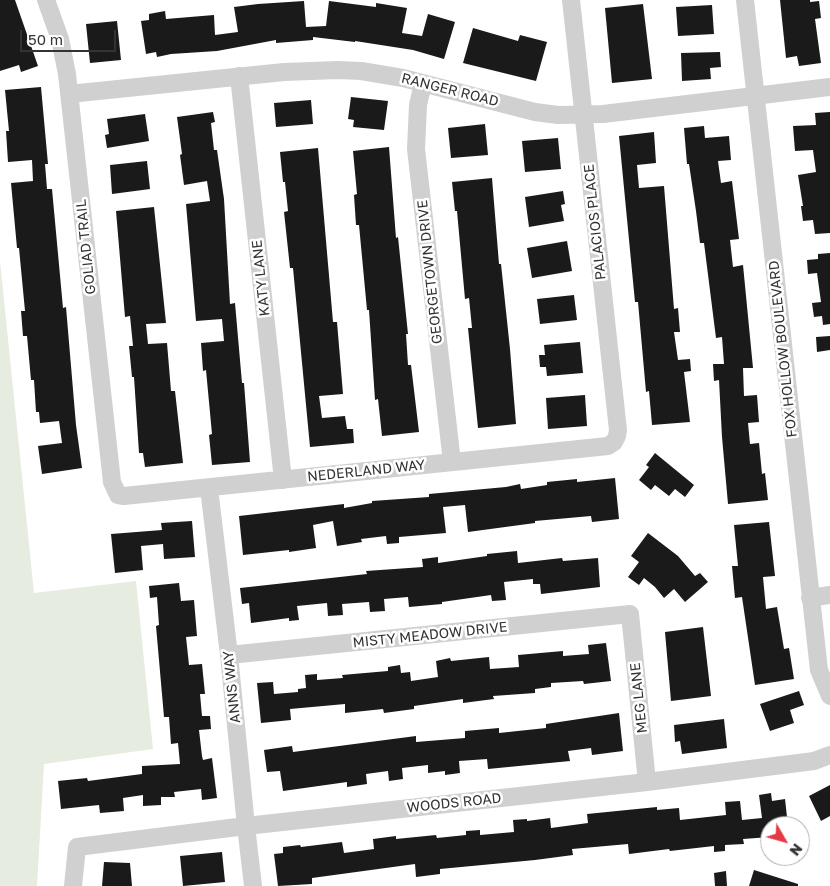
<!DOCTYPE html>
<style>
body{margin:0}
#map{position:relative;width:830px;height:886px;overflow:hidden;background:#fff;font-family:"Golos Text",sans-serif}
canvas{display:block}
.north{position:absolute;left:760px;top:816px;width:50px;height:50px;box-sizing:border-box;background:#fff;border:1px solid #adadad;border-radius:50%;rotate:128deg;font-size:14px;font-weight:700;line-height:20px;text-align:center;color:#333}
.north::after{content:'';display:block;margin:auto;width:18px;height:22px;background:#e63946;clip-path:polygon(50% 0,100% 100%,50% 72%,0 100%)}
.scale{position:absolute;left:20px;top:30px;width:96px;height:22px;box-sizing:border-box;border:2px solid #333;border-top:0;padding-left:6px;font-size:15px;line-height:18px;white-space:nowrap;color:#333;-webkit-text-stroke:4px #fff;paint-order:stroke}
</style>
<div id="map">
<canvas width="830" height="886"></canvas>
<div class="north">N</div>
<div class="scale">50 m</div>
</div>
<script>
const context = document.querySelector('canvas').getContext('2d');
context.lineJoin = 'round';
function fill(path, color) { context.fillStyle = color; context.fill(path, 'evenodd'); }
const poly = rows => new Path2D(rows.map(r => 'M' + r).join(''));
function trace(path, color, width, dash) { context.strokeStyle = color; context.lineWidth = width; context.lineCap = dash ? 'butt' : 'round'; context.setLineDash(dash || []); context.stroke(path); }
function label(font, color, halo, rows, align = 'center') {
  context.font = font + ' "Golos Text",sans-serif'; context.lineWidth = 5; context.setLineDash([]); context.textBaseline = 'middle'; context.strokeStyle = halo; context.fillStyle = color; for (const [text, x, y, turn = 0] of rows) {
    context.save(); context.translate(x, y); context.rotate((+turn || 0) * Math.PI / 180); context.textAlign = isNaN(turn) ? turn : align; if (halo) context.strokeText(text, 0, 0); context.fillText(text, 0, 0); context.restore();
  }
}
fill(poly([
 [0,261,34,593,136,581,153,749,44,764,37,886,0,886]
]), '#e6ecdf');
fill(poly([
 [0,0,15,0,38,66,21,72,19,65,0,71],
 [780,0,810,0,810,2,819,1,821,18,815,19,821,63,799,66,797,56,786,58],
 [304,1,306,27,326,26,329,1,376,7,376,3,407,8,402,33,422,36,428,14,455,22,444,59,413,50,355,41,355,42,313,37,313,40,276,43,276,40,217,51,171,54,157,57,156,52,146,54,141,21,149,20,149,14,165,11,166,19,214,15,215,35,238,32,234,7,258,4],
 [643,4,652,79,612,83,605,8],
 [712,5,714,34,678,36,676,7],
 [117,21,121,60,90,63,86,24],
 [473,28,518,41,520,35,547,42,536,81,463,63],
 [720,52,721,67,710,68,711,79,682,81,681,53],
 [41,87,48,164,45,164,47,189,52,189,63,308,66,307,76,425,82,468,42,474,38,446,62,443,59,421,40,423,39,412,36,412,34,380,31,380,27,336,23,336,21,311,25,311,19,248,17,248,11,183,33,181,32,160,8,162,6,131,9,131,5,90],
 [351,97,388,101,384,130,353,127,354,120,348,119],
 [311,100,313,124,276,127,274,103],
 [213,112,215,122,211,123,214,150,217,150,224,199,230,304,235,303,242,383,244,383,250,462,212,465,209,435,212,434,206,370,203,371,201,343,224,341,222,319,196,321,186,204,210,201,207,181,184,185,180,155,182,154,177,117],
 [830,112,830,233,815,234,813,220,803,221,801,206,803,206,798,175,816,172,813,150,795,151,793,126,816,125,815,113],
 [145,114,149,141,107,148,105,135,109,134,107,119],
 [485,124,488,155,451,158,448,128],
 [704,126,705,138,729,136,731,160,718,161,721,183,732,181,739,239,730,240,733,267,743,265,753,368,743,368,744,396,757,395,759,422,748,423,750,444,759,443,762,474,765,473,768,500,728,504,722,437,719,380,714,381,713,364,724,364,722,337,716,338,704,243,700,243,696,211,689,164,687,164,684,128],
 [654,132,656,163,637,165,639,188,664,186,674,309,678,308,680,332,674,332,678,360,690,359,691,371,684,372,690,422,652,425,649,391,646,392,638,302,635,302,619,136],
 [558,138,561,169,525,172,522,141],
 [389,147,396,238,398,237,408,334,406,334,408,365,411,365,419,432,382,436,378,399,375,400,369,310,367,310,359,225,356,225,354,195,357,194,353,151],
 [318,148,333,322,337,322,343,394,319,396,322,418,345,416,347,429,353,429,354,443,310,447,293,268,290,268,284,212,288,211,285,182,283,182,280,152],
 [147,161,150,189,112,194,110,165],
 [492,178,499,264,501,264,510,349,516,424,478,428,468,328,472,328,469,298,465,299,457,211,455,211,452,182],
 [563,191,565,204,561,205,564,221,529,227,525,197],
 [154,207,166,323,146,324,148,344,167,343,171,391,175,391,183,463,145,467,143,453,139,453,134,377,132,377,129,346,133,346,130,316,125,317,116,211],
 [567,241,572,271,532,278,527,248],
 [830,253,830,324,823,325,822,316,814,317,812,303,821,302,817,273,808,274,807,260,818,259,818,254],
 [574,295,577,320,540,324,537,299],
 [830,336,830,350,817,352,816,337],
 [580,342,583,373,547,376,546,367,540,367,539,355,545,355,544,345],
 [585,395,587,426,548,429,546,398],
 [655,453,694,485,685,497,675,489,669,496,655,485,651,490,639,480,649,467,646,465],
 [615,478,619,519,592,522,591,516,535,521,535,523,468,532,465,505,443,507,446,533,399,537,399,543,387,544,386,536,361,539,362,542,337,546,333,521,313,525,316,548,289,552,289,550,243,555,239,516,344,504,344,508,372,503,372,501,429,497,429,494,506,487,520,484,521,489,547,485,547,482,577,479,577,482],
 [192,521,195,557,164,559,163,544,141,546,143,570,115,573,111,534,162,530,161,523],
 [769,522,775,576,763,577,766,609,777,607,784,649,789,648,794,679,755,685,742,597,735,598,732,566,738,566,734,525],
 [648,533,678,556,695,576,700,573,708,582,685,602,674,589,664,598,655,587,644,578,639,585,628,577,639,562,631,556],
 [517,551,518,563,562,558,563,561,598,558,600,587,541,594,540,584,533,584,533,579,504,582,506,600,492,601,491,595,442,602,442,604,409,607,408,597,384,599,385,611,370,612,369,602,342,604,343,615,328,616,327,603,297,606,299,620,289,621,289,618,251,623,249,603,242,604,240,588,367,574,366,571,423,567,422,559,438,557,438,563,487,556,487,554],
 [179,583,181,601,194,600,197,636,186,637,189,665,202,664,205,694,200,694,202,716,210,716,211,729,199,730,202,756,203,760,212,758,217,798,202,800,201,789,174,792,175,797,161,797,161,805,143,806,143,795,123,798,124,811,100,813,99,805,61,809,58,781,87,778,88,781,142,774,142,766,180,764,178,743,171,744,169,717,164,717,156,626,159,625,157,597,150,598,149,586],
 [703,627,711,696,671,701,665,632],
 [606,643,611,681,584,684,583,681,551,683,551,687,535,689,535,693,493,696,494,699,463,703,463,699,414,706,414,709,384,713,383,709,345,713,345,704,290,709,291,720,261,723,257,683,273,682,274,694,298,692,298,689,306,688,305,675,317,674,317,680,343,678,342,675,388,671,388,667,400,665,401,673,410,672,411,681,438,677,436,661,450,658,451,661,489,657,490,669,519,667,518,655,563,651,563,656,589,654,588,645],
 [799,691,804,705,790,710,794,723,770,731,760,704],
 [619,713,623,751,592,755,591,748,568,751,570,761,488,769,487,759,459,761,460,773,445,775,445,771,428,773,428,765,402,768,403,779,389,781,388,771,366,774,367,784,347,787,347,782,283,791,280,771,267,772,264,750,292,746,293,752,416,736,416,742,465,738,465,731,499,728,499,733,546,728,546,724],
 [724,719,727,748,682,754,680,741,675,742,674,725],
 [830,785,830,816,821,821,809,796],
 [771,793,772,801,785,799,788,826,770,826,770,837,743,839,744,844,725,845,725,851,714,852,714,846,670,851,669,849,629,854,628,844,572,849,573,855,535,860,440,869,440,874,416,877,415,864,312,878,312,884,278,886,274,854,283,853,283,847,300,845,301,847,342,842,344,853,374,849,373,839,396,836,396,839,436,835,437,838,466,835,466,831,480,830,480,835,514,832,513,820,527,819,527,821,550,818,551,828,588,823,587,814,657,807,657,810,679,808,680,820,726,815,725,802,740,801,742,820,762,818,759,795],
 [222,852,225,882,183,886,180,856],
 [104,862,130,863,132,886,102,886],
 [754,870,798,884,798,886,749,886],
 [726,871,727,886,715,886,714,873]
]), '#1a1a1a');
trace(poly([
 [46,0,60,39,67,74,112,482,118,495,124,496,608,446,614,442,617,436,618,430,571,0],
 [745,0,819,670,830,696],
 [239,76,283,480],
 [423,83,418,105,416,149,452,462],
 [69,94,284,72,338,70,361,71,403,78,535,112,558,115,603,114,830,87],
 [209,488,229,655,246,826,253,886],
 [810,598,830,595],
 [229,655,630,614,647,782],
 [73,886,77,847,246,826,647,782,814,761,830,755]
]), '#d0d0d0', 18);
label('14px', '#333', '#fff', [
 ["RANGER ROAD",450,90,14],
 ["PALACIOS PLACE",595,222,-96],
 ["GOLIAD TRAIL",86,247,-96],
 ["GEORGETOWN DRIVE",430,272,-96],
 ["KATY LANE",261,278,-96],
 ["FOX HOLLOW BOULEVARD",783,349,-96],
 ["NEDERLAND WAY",366,471,-6],
 ["MISTY MEADOW DRIVE",430,635,-6],
 ["ANNS WAY",232,687,-96],
 ["MEG LANE",639,698,-96],
 ["WOODS ROAD",454,803,-6]
]);
</script>
